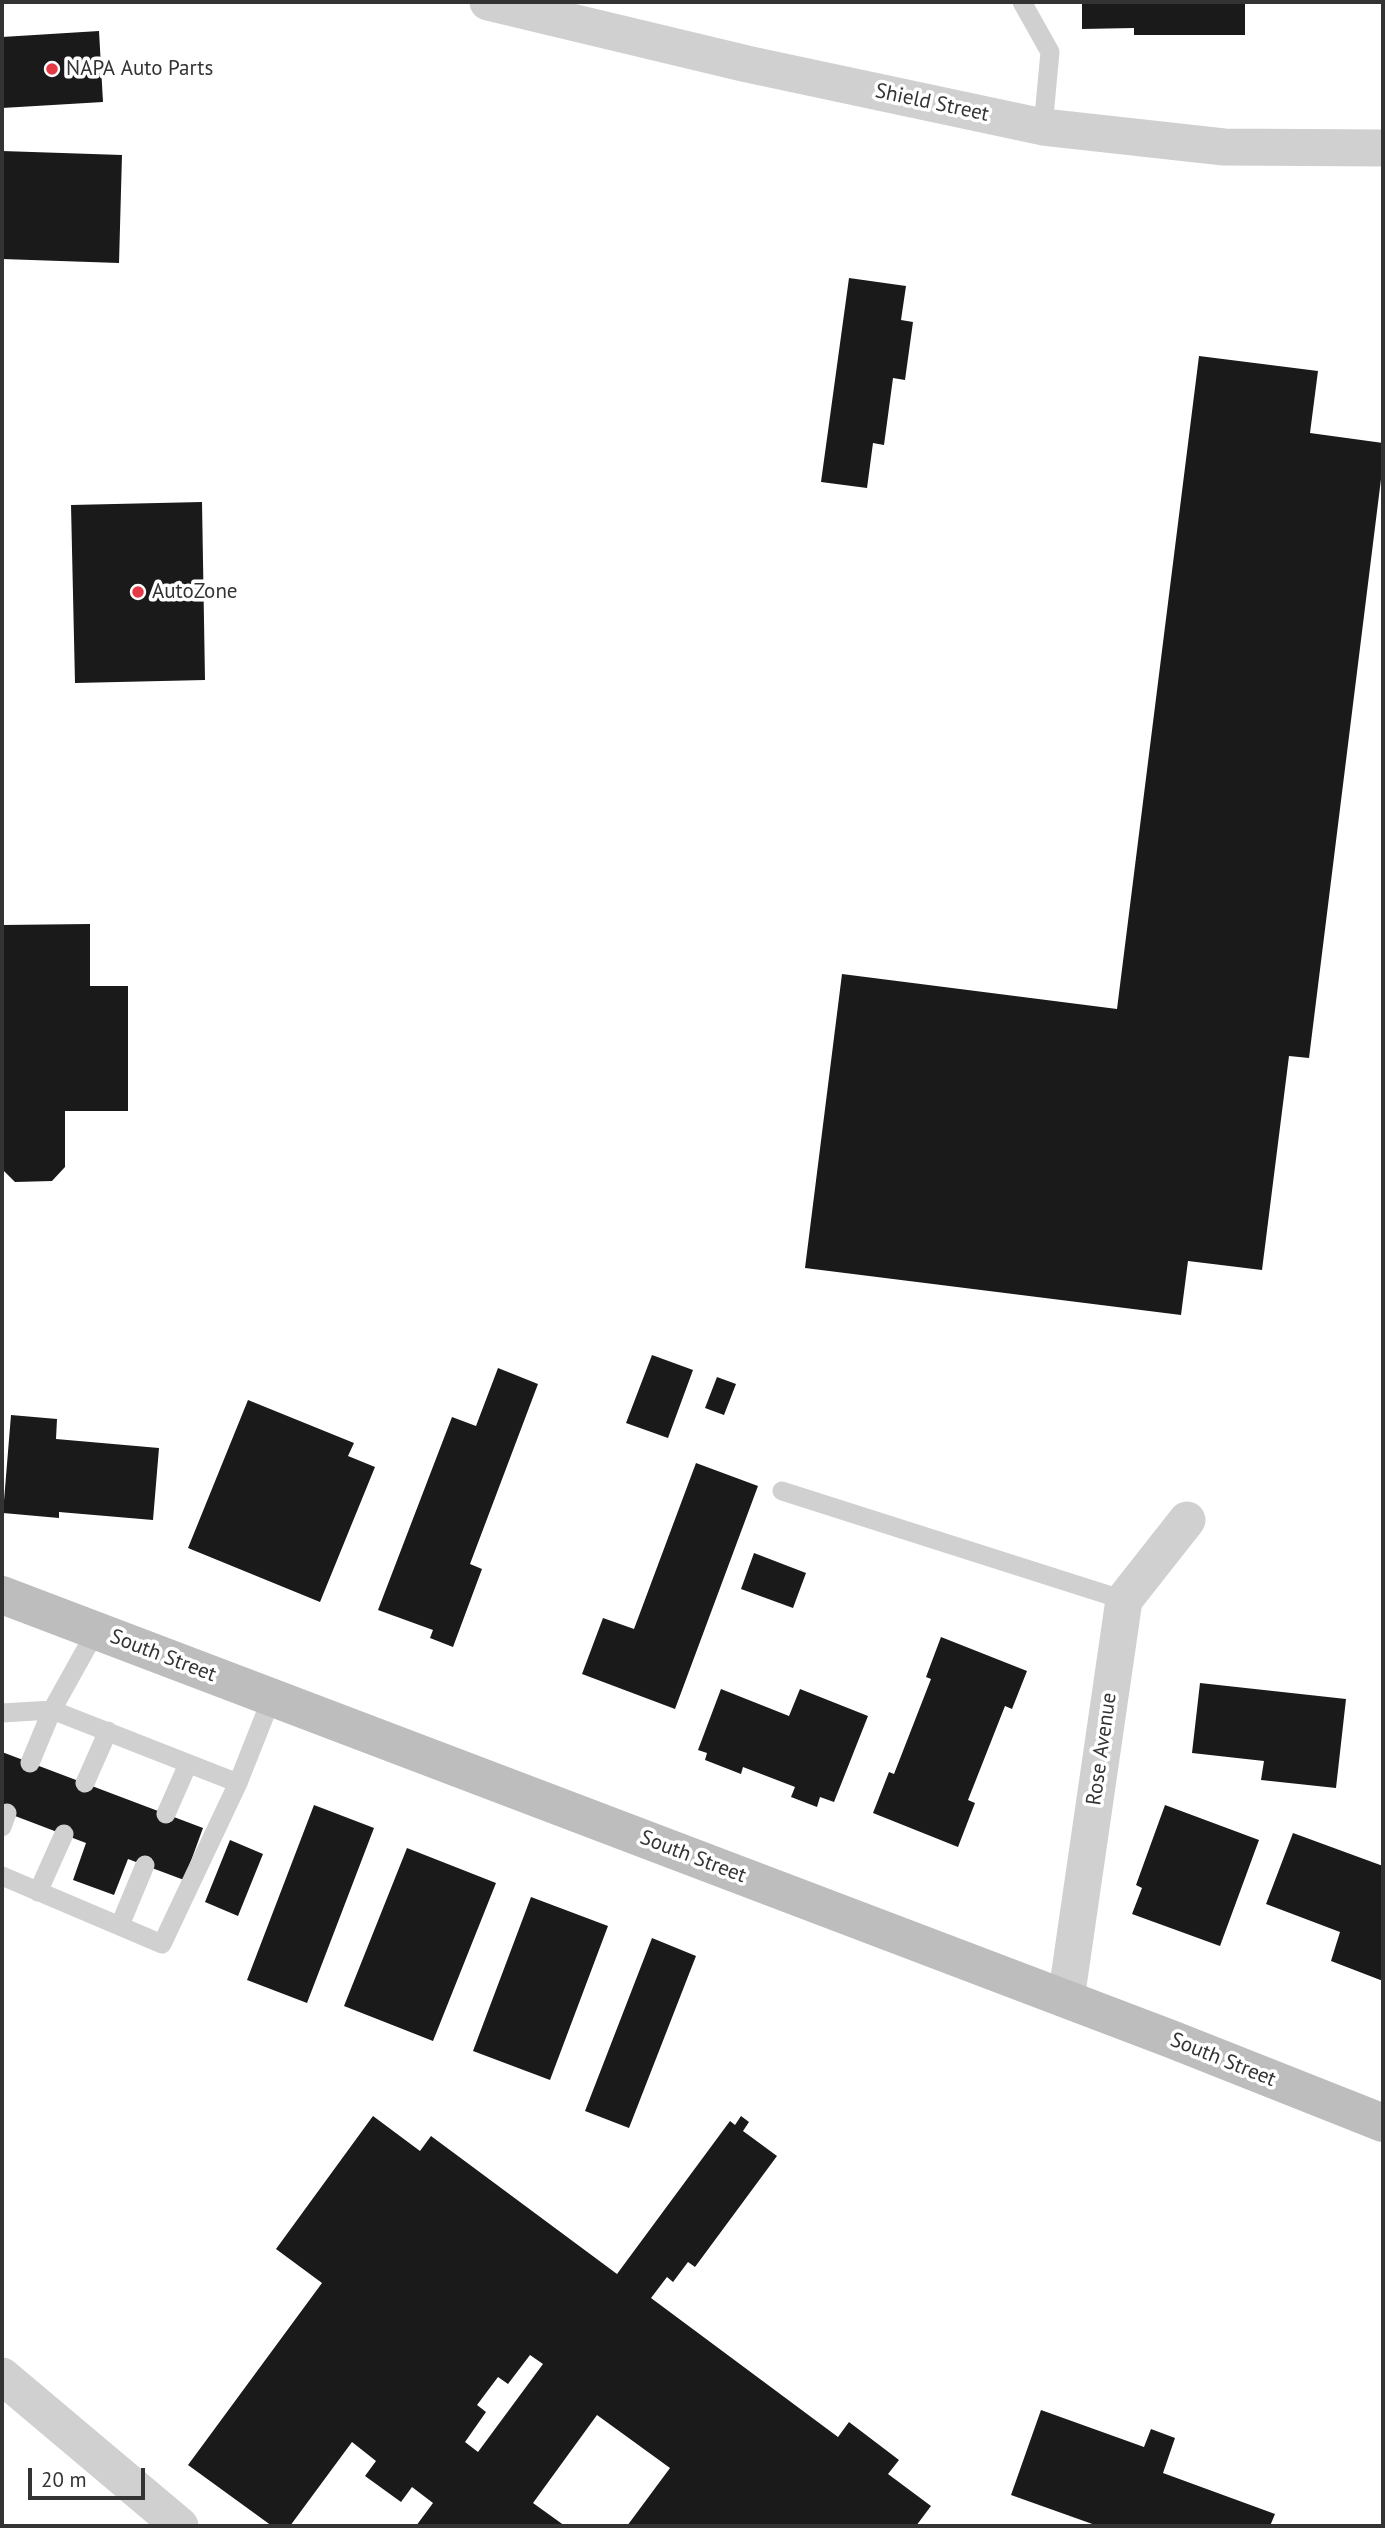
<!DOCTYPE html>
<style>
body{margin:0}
#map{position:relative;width:1385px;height:2528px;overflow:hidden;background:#fff;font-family:"PT Sans",sans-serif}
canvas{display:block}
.frame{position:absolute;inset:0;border:4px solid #333;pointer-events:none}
.scale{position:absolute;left:28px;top:2468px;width:117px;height:32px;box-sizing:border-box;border:4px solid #333;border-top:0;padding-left:9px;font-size:21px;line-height:24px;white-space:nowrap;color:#333;-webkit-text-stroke:5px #fff;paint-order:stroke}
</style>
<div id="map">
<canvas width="1385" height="2528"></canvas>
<div class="frame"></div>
<div class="scale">20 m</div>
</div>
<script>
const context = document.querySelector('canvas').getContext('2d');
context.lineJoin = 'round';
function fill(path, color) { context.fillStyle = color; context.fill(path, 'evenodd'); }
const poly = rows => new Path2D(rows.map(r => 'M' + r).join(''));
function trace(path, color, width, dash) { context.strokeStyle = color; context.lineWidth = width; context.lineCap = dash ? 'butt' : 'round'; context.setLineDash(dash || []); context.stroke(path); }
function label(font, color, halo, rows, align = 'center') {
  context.font = font + ' "PT Sans",sans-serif'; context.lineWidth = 7; context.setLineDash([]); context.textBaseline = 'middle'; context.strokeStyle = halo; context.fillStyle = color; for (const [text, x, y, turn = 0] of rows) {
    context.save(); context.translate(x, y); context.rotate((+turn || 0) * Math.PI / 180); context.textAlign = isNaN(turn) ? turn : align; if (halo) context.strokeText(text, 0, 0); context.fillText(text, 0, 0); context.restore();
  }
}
fill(poly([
 [1082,2,1245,2,1245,35,1134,35,1134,28,1082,29],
 [99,31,103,102,2,108,2,37],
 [2,151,122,155,119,263,2,259],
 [849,278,906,286,901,320,913,322,905,380,893,378,884,445,873,443,867,488,821,482],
 [1199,356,1318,371,1310,433,1383,443,1383,463,1309,1058,1289,1056,1262,1270,1188,1261,1181,1315,805,1268,842,974,1117,1009],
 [202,502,205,680,75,683,71,505],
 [90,924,90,986,128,986,128,1111,65,1111,65,1167,52,1181,15,1182,2,1169,2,925],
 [652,1355,693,1370,668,1438,626,1423],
 [498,1368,538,1384,470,1564,482,1569,453,1647,430,1638,433,1630,378,1610,452,1417,476,1426],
 [717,1377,736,1384,724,1415,705,1408],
 [248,1400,354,1443,348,1456,375,1467,320,1602,188,1548],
 [11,1415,57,1419,56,1439,159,1448,153,1520,59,1512,59,1518,3,1513],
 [696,1463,758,1486,675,1709,582,1674,603,1618,634,1629],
 [754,1553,806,1573,793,1608,741,1589],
 [941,1637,1027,1671,1012,1709,1005,1706,968,1800,975,1803,958,1847,873,1813,889,1772,894,1774,931,1679,926,1677],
 [1200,1683,1346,1699,1336,1788,1261,1780,1264,1761,1192,1753],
 [721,1689,789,1716,800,1689,868,1716,834,1802,820,1797,817,1807,791,1797,795,1787,743,1767,741,1774,705,1760,707,1753,698,1750],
 [2,1752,203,1828,184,1880,128,1859,114,1895,73,1880,86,1843,2,1811],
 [314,1805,374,1828,307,2003,247,1980],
 [1165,1805,1259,1840,1220,1946,1132,1914,1142,1888,1136,1885],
 [1293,1833,1383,1866,1383,1981,1331,1961,1340,1932,1266,1904],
 [230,1840,263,1854,238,1916,205,1902],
 [407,1848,496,1883,433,2041,344,2006],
 [531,1897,608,1926,550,2080,473,2051],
 [652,1938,696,1956,629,2128,585,2111],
 [373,2116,420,2151,431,2136,617,2274,730,2121,735,2125,741,2116,749,2122,743,2131,777,2156,695,2267,688,2262,673,2282,667,2277,651,2298,838,2437,849,2422,899,2460,888,2474,931,2506,916,2526,627,2526,670,2468,597,2415,533,2503,565,2526,416,2526,433,2503,412,2487,401,2502,365,2476,376,2461,352,2442,290,2526,272,2526,188,2465,322,2283,276,2249],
 [530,2355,543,2364,478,2452,465,2442,486,2412,477,2405,498,2377,508,2384],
 [1041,2410,1144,2447,1151,2429,1175,2438,1163,2473,1275,2514,1270,2526,1098,2526,1011,2495]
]), '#1a1a1a');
trace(poly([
 [1022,2,1050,52,1043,127],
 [782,1491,1124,1600],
 [96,1631,52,1710,238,1783,272,1697],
 [2,1713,52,1710,30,1763],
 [85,1783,108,1731],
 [166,1814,188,1764],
 [2,1827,7,1813],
 [2,1876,162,1944,238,1783],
 [38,1892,64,1834],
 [120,1925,145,1865]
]), '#d0d0d0', 19);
trace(poly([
 [488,2,747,64,1043,127,1224,147,1383,148],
 [1066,1999,1124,1600,1187,1520],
 [2,2376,180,2526]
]), '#d0d0d0', 37);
trace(poly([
 [2,1595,1171,2039,1383,2123]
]), '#bdbdbd', 38);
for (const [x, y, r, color] of [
 [52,69,7,"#e63946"],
 [138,592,7,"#e63946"]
]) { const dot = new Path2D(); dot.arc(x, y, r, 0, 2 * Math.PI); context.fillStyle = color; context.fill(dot); trace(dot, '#fff', 2.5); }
label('21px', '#333', '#fff', [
 ["NAPA Auto Parts",66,69],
 ["AutoZone",152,592]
], 'left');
label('21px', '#333', '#fff', [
 ["Shield Street",932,103,12],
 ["South Street",163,1656,21],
 ["Rose Avenue",1102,1749,-82],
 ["South Street",693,1857,21],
 ["South Street",1223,2060,22]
]);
</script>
